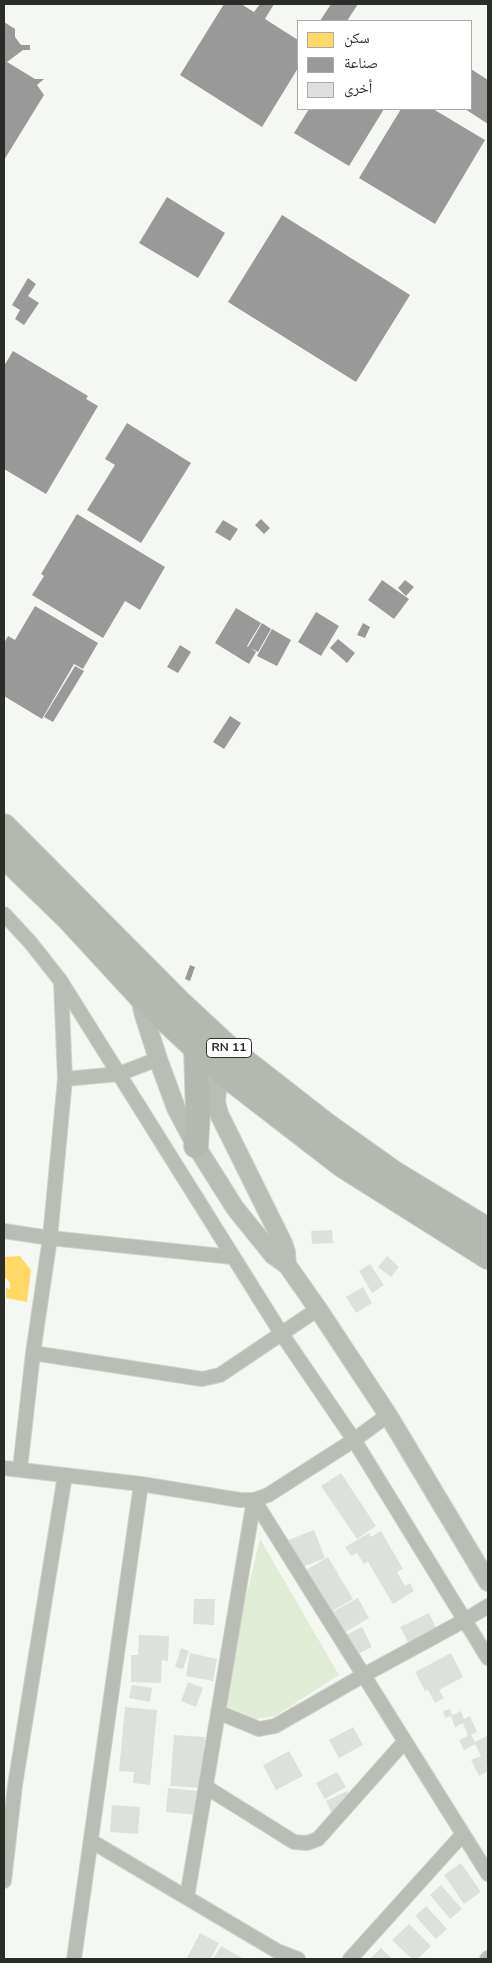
<!DOCTYPE html>
<meta charset="utf-8">
<style>
body{margin:0}
#map{position:relative;width:492px;height:1963px;overflow:hidden;background:#f5f8f2;font-family:"Nunito Sans","Noto Naskh Arabic",sans-serif}
canvas{display:block}
.frame{position:absolute;inset:0;border:5px solid #2b2d28;pointer-events:none}
.legend{position:absolute;left:297px;top:20px;width:175px;height:90px;box-sizing:border-box;background:#fff;border:1px solid #aaaba9;margin:0;padding:6px 9px;list-style:none;font-size:15px;color:#2b2d28}
.legend li{display:flex;align-items:center;gap:10px;height:25px}
.legend b{width:25px;border:1px solid #aaaba9}
</style>
<div id="map">
<canvas width="492" height="1963"></canvas>
<div class="frame"></div>
<ul class="legend">
<li><b style="height:14px;background:#ffd966"></b>سكن</li>
<li><b style="height:14px;background:#999"></b>صناعة</li>
<li><b style="height:14px;background:#dee0de"></b>أخرى</li>
</ul>
</div>
<script>
const context = document.querySelector('canvas').getContext('2d');
context.lineJoin = 'round';
function fill(path, color) { context.fillStyle = color; context.fill(path, 'evenodd'); }
const poly = rows => new Path2D(rows.map(r => 'M' + r).join(''));
function trace(path, color, width, dash) { context.strokeStyle = color; context.lineWidth = width; context.lineCap = dash ? 'butt' : 'round'; context.setLineDash(dash || []); context.stroke(path); }
function label(font, color, halo, rows, align = 'center') {
  context.font = font + ' "Nunito Sans",sans-serif'; context.lineWidth = 5; context.setLineDash([]); context.textBaseline = 'middle'; context.strokeStyle = halo; context.fillStyle = color; for (const [text, x, y, turn = 0] of rows) {
    context.save(); context.translate(x, y); context.rotate((+turn || 0) * Math.PI / 180); context.textAlign = isNaN(turn) ? turn : align; if (halo) context.strokeText(text, 0, 0); context.fillText(text, 0, 0); context.restore();
  }
}
fill(poly([
 [260,1539,339,1675,275,1716,256,1719,220,1703]
]), '#e1ecd7');
fill(poly([
 [20,1256,31,1270,27,1302,6,1298,6,1288,10,1289,10,1283,6,1278,4,1278,4,1257]
]), '#ffd966');
fill(poly([
 [224,4,241,4,254,12,260,4,274,4,265,19,298,40,298,68,262,127,180,75],
 [331,4,358,4,347,21,320,21],
 [4,22,15,29,15,37,21,45,30,45,30,50,23,50,7,62,35,79,44,79,37,85,44,95,4,160],
 [471,69,488,80,488,124,465,109,471,109],
 [309,109,384,109,349,166,294,133],
 [401,109,433,109,485,140,435,224,359,178],
 [167,197,225,233,198,278,139,243],
 [282,215,410,295,356,382,228,302],
 [28,278,36,284,28,296,39,303,24,325,15,319,20,310,12,305],
 [13,351,88,396,86,399,98,406,46,494,4,469,4,366],
 [127,423,191,463,141,543,87,510,115,465,105,459],
 [77,514,165,567,140,610,125,601,103,638,32,595,44,576,41,574],
 [261,519,270,528,264,534,255,525],
 [223,520,238,529,230,541,215,532],
 [382,580,409,599,394,619,368,600],
 [405,580,414,587,406,596,398,588],
 [35,606,98,643,83,669,74,664,42,719,4,696,4,643,8,636,15,640],
 [236,608,261,623,247,646,248,647,262,623,271,629,258,652,251,648,256,652,249,664,215,643],
 [316,612,339,626,321,656,298,642],
 [363,623,370,627,365,638,357,635],
 [272,629,291,640,277,666,257,656],
 [338,639,355,653,347,663,330,648],
 [180,645,191,652,178,673,167,667],
 [75,666,84,671,53,722,44,717],
 [230,716,241,723,224,749,213,742],
 [190,965,195,967,190,981,185,979]
]), '#999');
fill(poly([
 [332,1230,333,1243,312,1244,311,1231],
 [387,1256,399,1267,391,1277,378,1267],
 [370,1264,384,1285,372,1293,359,1271],
 [363,1287,372,1303,356,1313,346,1297],
 [341,1473,376,1526,357,1539,321,1486],
 [314,1530,325,1558,298,1569,286,1541],
 [381,1531,403,1569,397,1572,405,1586,410,1583,414,1591,393,1604,368,1562,364,1564,357,1553,351,1556,345,1547,369,1533,371,1537],
 [328,1557,353,1599,329,1613,304,1571],
 [358,1598,369,1618,344,1633,329,1614],
 [194,1599,215,1599,214,1625,193,1624],
 [429,1613,439,1634,411,1648,400,1627],
 [362,1627,372,1647,354,1656,344,1636],
 [139,1635,169,1636,168,1661,162,1660,161,1683,131,1682,131,1655,138,1655],
 [181,1648,189,1651,183,1669,175,1667],
 [190,1653,217,1659,213,1681,186,1676],
 [451,1653,463,1677,439,1690,444,1698,435,1703,428,1690,425,1691,415,1672],
 [188,1682,203,1688,196,1707,181,1701],
 [132,1685,152,1688,150,1702,129,1698],
 [125,1707,157,1710,150,1785,133,1783,134,1772,119,1771],
 [450,1709,452,1715,461,1711,464,1719,470,1716,477,1732,471,1735,475,1742,488,1735,488,1764,486,1765,488,1771,479,1776,471,1760,481,1756,475,1744,464,1750,459,1740,468,1736,463,1723,455,1727,451,1716,445,1718,443,1711],
 [353,1727,363,1745,339,1758,329,1740],
 [174,1735,205,1737,202,1788,170,1786],
 [289,1751,303,1776,276,1790,263,1765],
 [337,1772,346,1787,325,1799,316,1783],
 [168,1788,199,1791,197,1815,166,1812],
 [347,1791,354,1807,333,1816,326,1801],
 [112,1805,140,1807,138,1834,110,1832],
 [461,1863,481,1892,464,1904,444,1875],
 [441,1885,462,1909,450,1919,430,1895],
 [426,1906,447,1929,436,1939,415,1916],
 [409,1924,431,1946,418,1959,412,1959,392,1940],
 [200,1933,219,1943,211,1958,190,1959,187,1958],
 [221,1946,244,1959,213,1959],
 [381,1948,392,1959,370,1959]
]), '#dee0de');
const minor = poly([
 [4,914,30,942,60,980,281,1333,354,1440,488,1658],
 [65,1079,119,1074,158,1059],
 [4,1231,50,1238,232,1257],
 [33,1353,202,1379,220,1375,318,1309],
 [4,1468,141,1484,240,1500,254,1500,268,1495,354,1440,388,1415],
 [20,1469,33,1353,50,1238,65,1079,61,983],
 [254,1500,488,1874],
 [218,1712,259,1729,275,1726,364,1675,465,1620,488,1606],
 [206,1787,294,1842,307,1843,318,1839,405,1741],
 [91,1841,277,1951,298,1959],
 [4,1881,15,1785,65,1475],
 [187,1897,254,1500],
 [74,1959,141,1484],
 [350,1959,463,1834],
 [487,1959,488,1958]
]);
const tertiary = poly([
 [140,996,143,1012,158,1059,176,1108,196,1146,235,1208,273,1255,287,1265,318,1309,388,1415,488,1582],
 [219,1070,216,1102,219,1114,283,1243,286,1252,287,1265]
]);
const trunk = poly([
 [4,826,179,1002,234,1053,325,1124,394,1173,488,1230],
 [4,856,69,919,140,996,219,1070,342,1165,488,1257],
 [196,1146,198,1113,196,1049]
]);
trace(minor, '#d1d3ce', 16);
trace(tertiary, '#d1d3ce', 20);
trace(trunk, '#d1d3ce', 26);
trace(minor, '#babcb6', 14);
trace(tertiary, '#babcb6', 18);
trace(trunk, '#b4b8b0', 24);
for (const [x, y, w] of [
 [229,1048,45]
]) { const box = new Path2D(); box.roundRect(x - w / 2, y - 9.5, w, 19, 4); context.fillStyle = '#fff'; context.fill(box); trace(box, '#2b2d28', 1); }
label('bold 12px', '#2b2d28', null, [
 ["RN 11",229,1048]
]);
</script>
